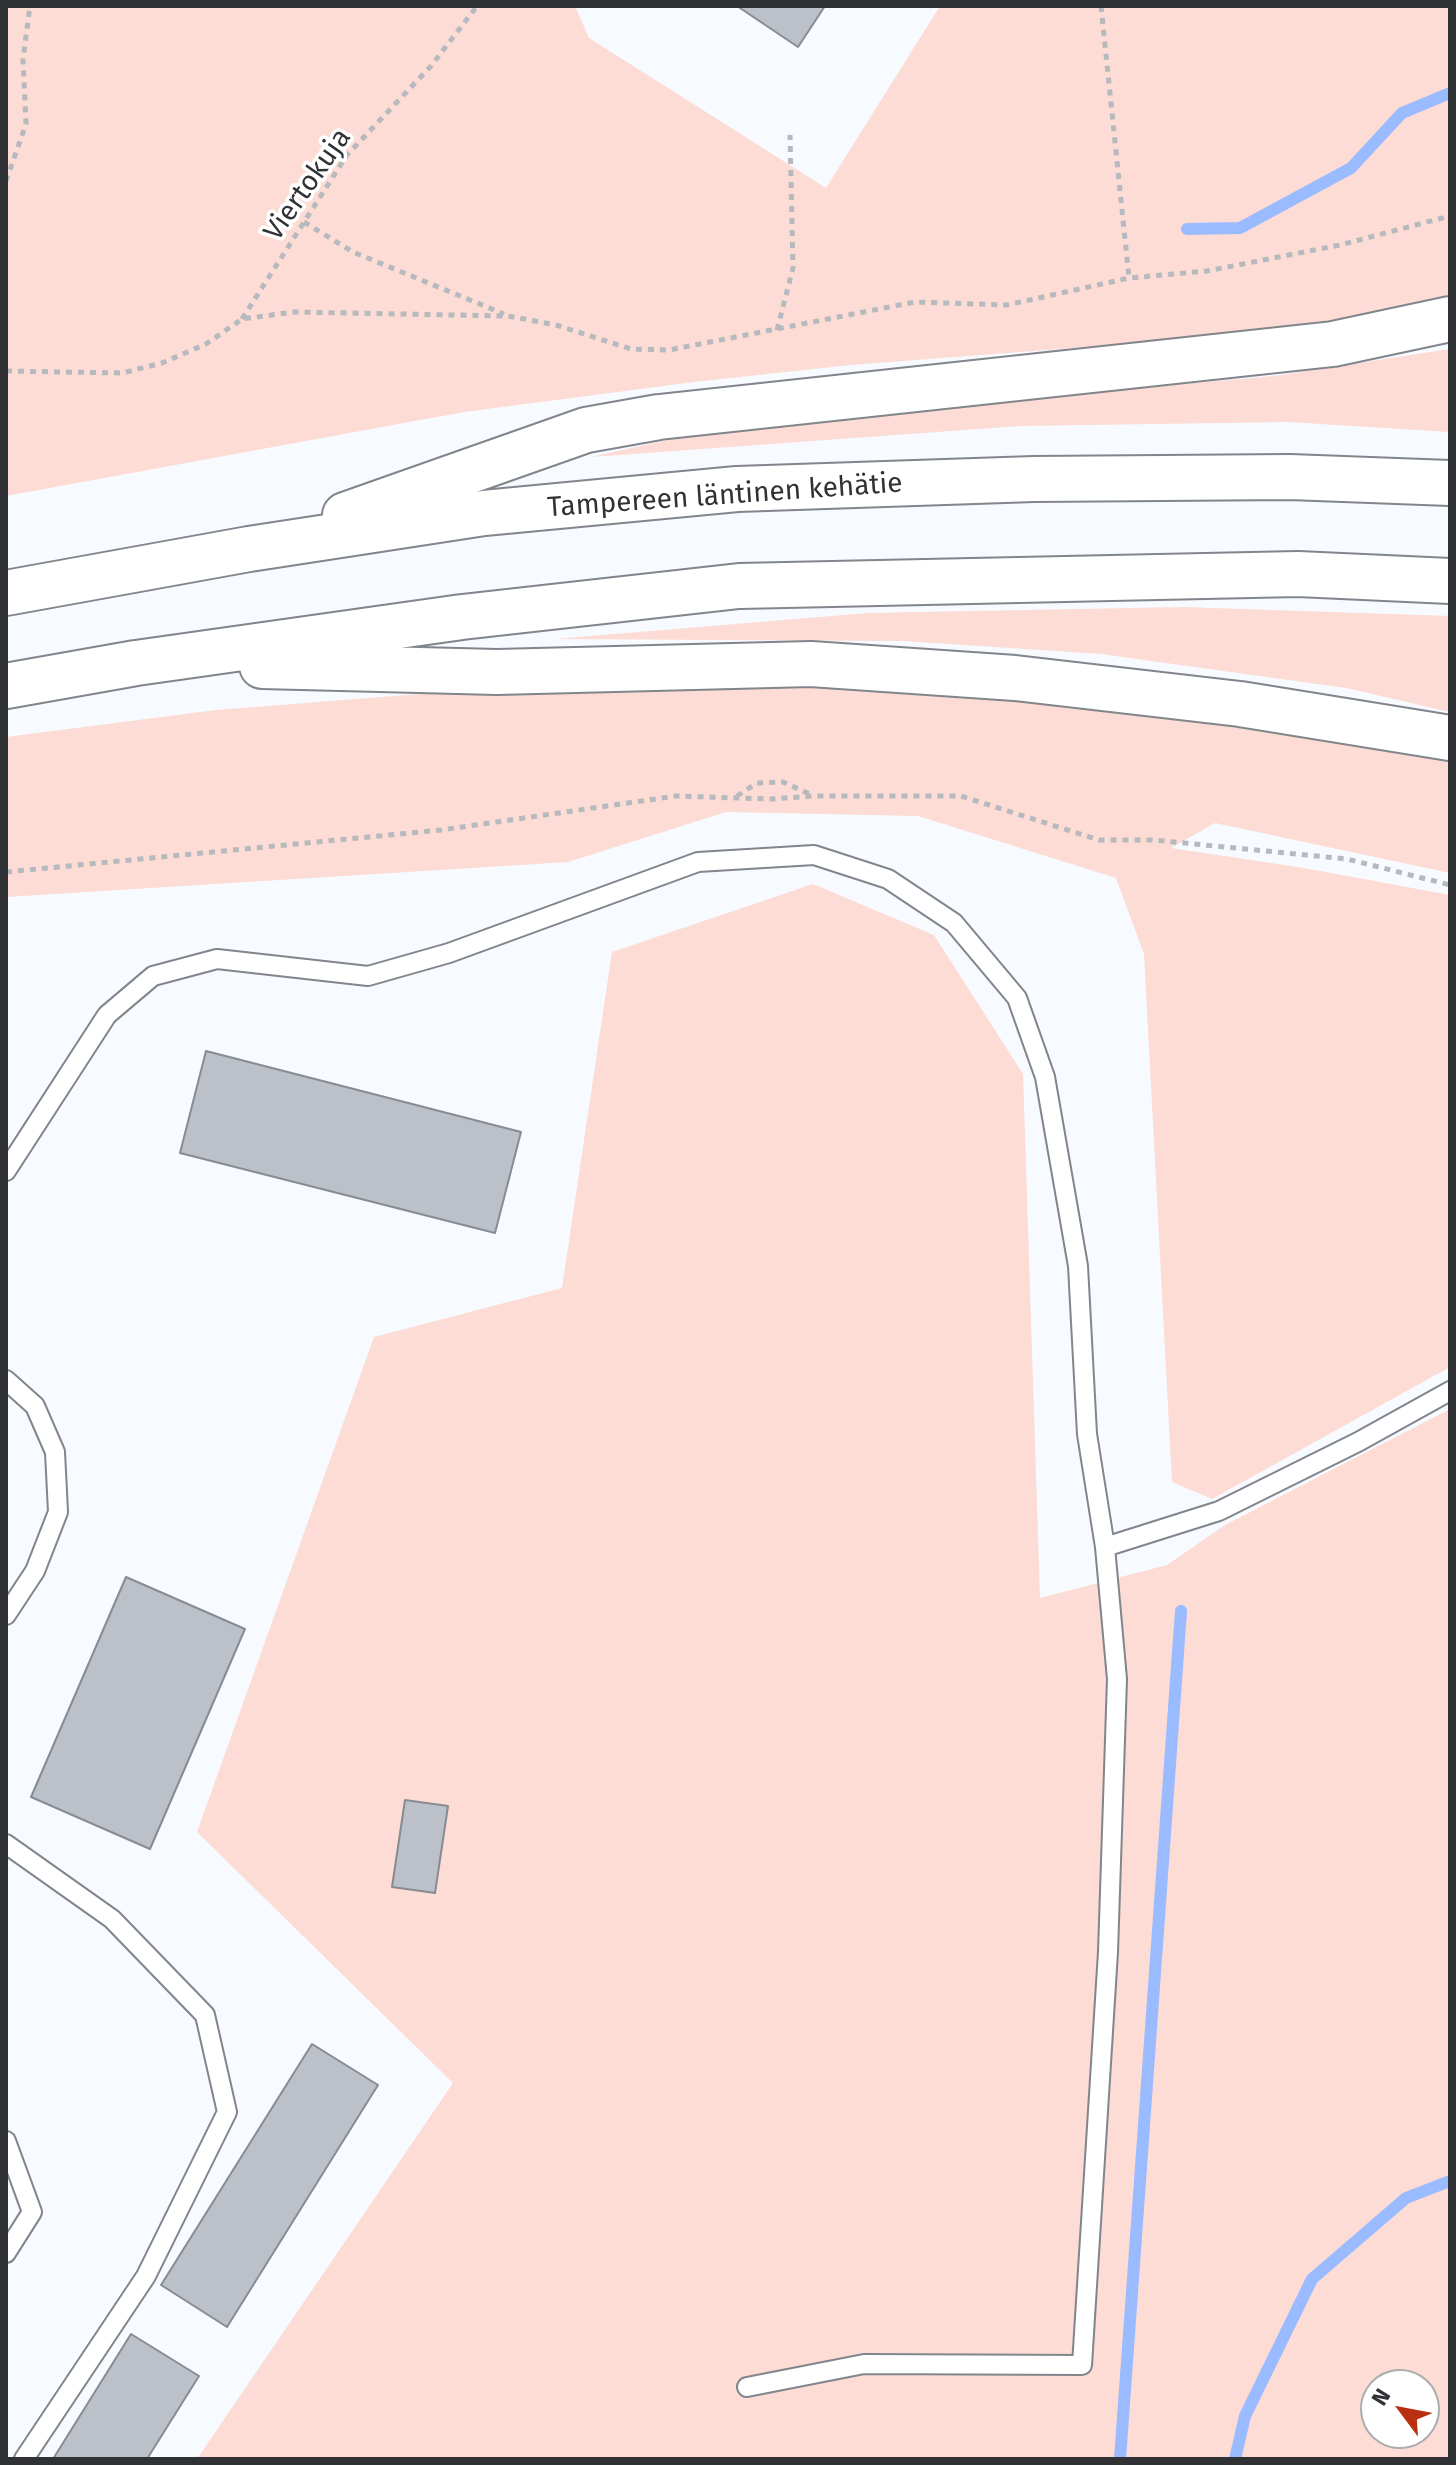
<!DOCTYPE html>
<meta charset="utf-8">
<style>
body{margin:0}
#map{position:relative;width:1456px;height:2465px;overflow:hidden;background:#f7faff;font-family:"Fira Sans",sans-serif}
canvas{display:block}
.frame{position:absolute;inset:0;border:8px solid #303235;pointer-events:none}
.north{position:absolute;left:1360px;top:2369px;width:80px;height:80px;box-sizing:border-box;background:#fff;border:2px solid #acadae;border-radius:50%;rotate:302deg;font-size:22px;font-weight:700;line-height:32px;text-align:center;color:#303235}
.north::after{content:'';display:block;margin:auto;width:28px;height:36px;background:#ba2f11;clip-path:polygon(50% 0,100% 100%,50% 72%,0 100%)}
</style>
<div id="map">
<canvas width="1456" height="2465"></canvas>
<div class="frame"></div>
<div class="north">N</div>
</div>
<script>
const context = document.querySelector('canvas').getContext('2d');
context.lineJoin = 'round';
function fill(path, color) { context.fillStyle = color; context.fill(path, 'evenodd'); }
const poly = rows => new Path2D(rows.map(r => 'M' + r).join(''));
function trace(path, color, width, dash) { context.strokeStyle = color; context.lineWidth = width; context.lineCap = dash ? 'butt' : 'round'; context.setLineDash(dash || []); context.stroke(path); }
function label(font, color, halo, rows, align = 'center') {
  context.font = font + ' "Fira Sans",sans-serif'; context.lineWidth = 7; context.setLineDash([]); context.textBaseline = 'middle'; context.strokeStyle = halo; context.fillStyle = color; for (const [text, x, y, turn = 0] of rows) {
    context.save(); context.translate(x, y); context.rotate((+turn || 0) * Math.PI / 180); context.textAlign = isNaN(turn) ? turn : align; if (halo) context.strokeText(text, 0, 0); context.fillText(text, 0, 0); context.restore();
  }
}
fill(poly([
 [6,6,575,6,589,38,826,188,940,6,1450,6,1450,302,1322,329,850,365,694,382,464,412,6,496],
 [1450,349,1450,432,1288,422,1020,426,591,457,681,437,935,406,1274,376],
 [1183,607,1450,616,1450,712,1346,688,1101,654,903,641,555,639,868,613],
 [607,684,853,685,1135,708,1450,756,1450,873,1215,823,1171,848,1304,868,1450,895,1450,1367,1212,1499,1172,1482,1144,954,1116,878,918,816,726,812,568,862,6,897,6,737,216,710,421,694],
 [813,884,934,935,1023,1074,1040,1598,1167,1565,1225,1525,1450,1409,1450,2459,197,2459,453,2083,197,1832,374,1337,562,1288,612,952],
 [1376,2385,1424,2385,1424,2433,1376,2433]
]), '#fcdcd4');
trace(poly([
 [1187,229,1240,228,1351,168,1402,113,1450,93],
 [1120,2459,1181,1611],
 [1235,2459,1245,2416,1312,2279,1406,2198,1450,2181]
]), '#9abbff', 12);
const building = poly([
 [737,6,825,6,798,47,737,6],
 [206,1051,521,1132,495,1233,180,1153,206,1051],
 [126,1577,245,1629,150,1849,31,1797,126,1577],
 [405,1800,448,1806,435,1893,392,1887,405,1800],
 [312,2044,378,2085,227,2327,161,2285,312,2044],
 [131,2334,199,2376,147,2459,53,2459,131,2334]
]);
fill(building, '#bcc0c8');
trace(building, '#878b92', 2);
const lane = poly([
 [6,1171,107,1015,153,976,217,959,368,976,449,953,698,862,814,855,888,879,954,923,1017,998,1045,1077,1078,1266,1087,1434,1105,1547],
 [6,1380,35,1406,55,1452,58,1512,35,1571,6,1615],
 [6,1844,112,1919,205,2015,227,2112,146,2276,24,2459],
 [6,2141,32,2212,6,2253],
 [747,2387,864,2364,1082,2365,1108,1952,1117,1679,1105,1547,1219,1511,1358,1442,1450,1391]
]);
const highway = poly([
 [345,515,586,430,659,417,1333,344,1450,319],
 [6,593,249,549,484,513,737,489,1034,479,1290,477,1450,483],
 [262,666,497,672,811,664,1015,678,1240,704,1450,738],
 [6,686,136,663,462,617,739,586,1298,574,1450,581]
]);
trace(lane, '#81858c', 22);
trace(highway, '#81858c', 48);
trace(poly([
 [1101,6,1129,278],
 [6,181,26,124,23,59,30,6],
 [304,222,353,252,504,314],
 [242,319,347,155,431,66,477,6],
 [777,330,793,268,790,135],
 [6,371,122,373,162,363,206,344,242,319,294,312,508,316,556,325,631,349,669,350,915,302,1007,305,1129,278,1207,271,1340,245,1450,216],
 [737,796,757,783,783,782,812,795],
 [6,872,441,830,676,796,771,799,813,796,961,796,1099,840,1154,840,1347,859,1450,885]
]), '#b6b9bd', 5, [6, 6]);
trace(lane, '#fff', 18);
trace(highway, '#fff', 44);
label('28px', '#303235', '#fff', [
 ["Viertokuja",308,185,-55],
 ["Tampereen läntinen kehätie",725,496,-4]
]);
</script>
